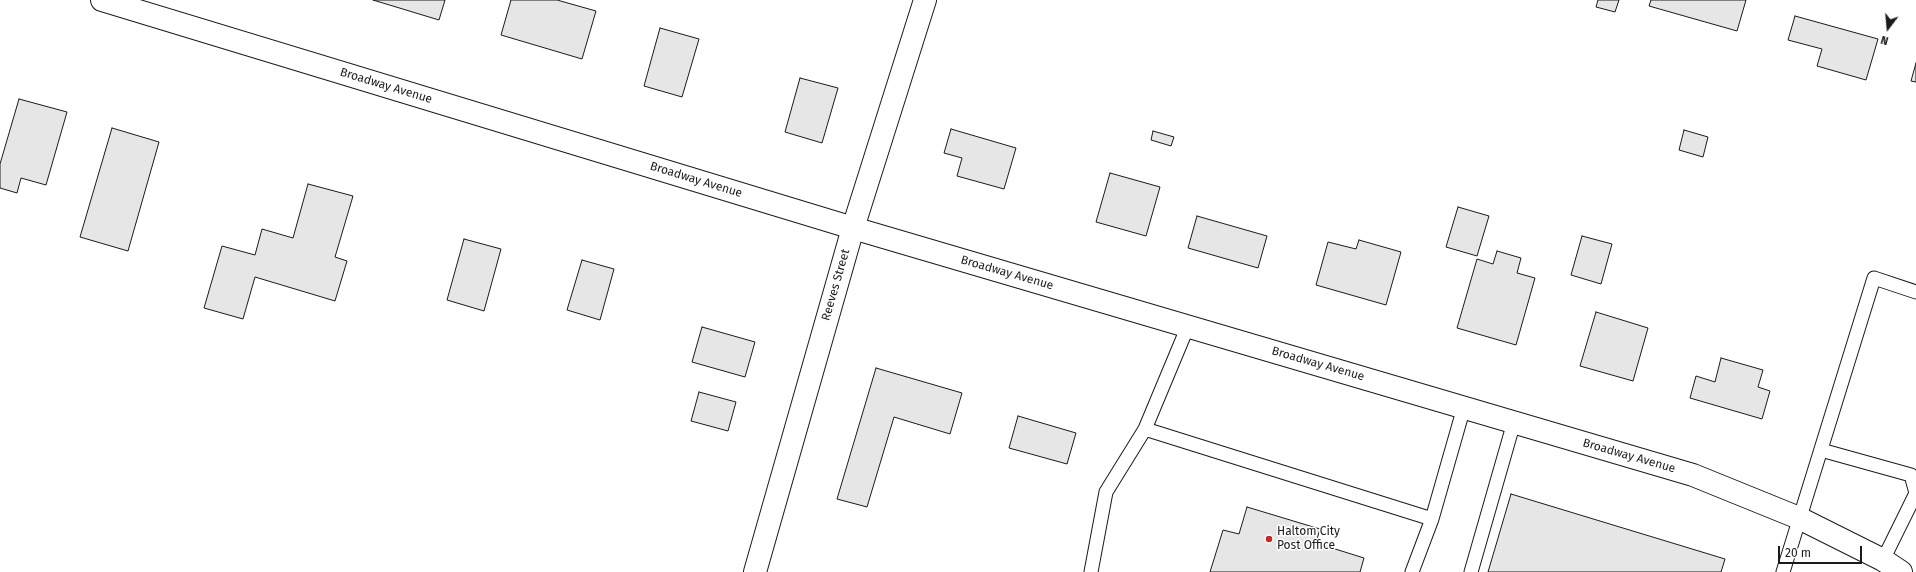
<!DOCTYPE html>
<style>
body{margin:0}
#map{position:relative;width:1916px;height:572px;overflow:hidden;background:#fff;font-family:"Fira Sans",sans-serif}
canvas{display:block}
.north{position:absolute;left:1868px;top:8px;width:40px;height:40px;-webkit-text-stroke:3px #fff;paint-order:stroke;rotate:196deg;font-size:11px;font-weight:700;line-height:16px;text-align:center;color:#1a1a1a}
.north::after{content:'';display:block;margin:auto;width:14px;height:18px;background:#1a1a1a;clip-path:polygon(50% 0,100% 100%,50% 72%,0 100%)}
.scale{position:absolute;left:1778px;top:546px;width:84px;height:18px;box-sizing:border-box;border:2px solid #1a1a1a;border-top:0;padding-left:5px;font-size:12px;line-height:14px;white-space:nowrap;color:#1a1a1a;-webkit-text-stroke:3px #fff;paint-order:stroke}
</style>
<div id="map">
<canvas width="1916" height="572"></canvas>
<div class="north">N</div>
<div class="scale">20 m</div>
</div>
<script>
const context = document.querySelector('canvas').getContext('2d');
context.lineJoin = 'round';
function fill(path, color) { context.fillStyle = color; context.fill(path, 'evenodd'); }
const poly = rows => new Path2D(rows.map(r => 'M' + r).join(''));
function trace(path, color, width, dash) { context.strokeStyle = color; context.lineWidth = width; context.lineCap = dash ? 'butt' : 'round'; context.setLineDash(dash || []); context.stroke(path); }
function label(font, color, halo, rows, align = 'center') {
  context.font = font + ' "Fira Sans",sans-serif'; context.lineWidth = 3; context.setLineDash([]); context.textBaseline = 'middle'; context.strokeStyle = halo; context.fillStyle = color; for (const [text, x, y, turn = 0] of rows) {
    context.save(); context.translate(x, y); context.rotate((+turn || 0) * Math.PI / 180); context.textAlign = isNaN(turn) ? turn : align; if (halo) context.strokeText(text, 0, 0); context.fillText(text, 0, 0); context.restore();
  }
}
const building = poly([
 [373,0,445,0,439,20,373,0],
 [511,0,557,0,596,11,582,59,501,35,511,0],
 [1598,0,1619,0,1615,12,1596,7,1598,0],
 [1651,0,1746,0,1737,31,1649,6,1651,0],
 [1795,16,1878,39,1866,80,1817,66,1822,49,1788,40,1795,16],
 [660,28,699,39,682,97,644,86,660,28],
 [1916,63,1916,82,1911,81,1916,63],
 [800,78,838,88,822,143,785,132,800,78],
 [19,99,67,112,46,185,21,178,17,193,0,188,0,164,19,99],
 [112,128,159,142,128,251,80,237,112,128],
 [951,129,1016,148,1004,189,957,176,962,158,944,153,951,129],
 [1684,130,1708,137,1703,157,1679,150,1684,130],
 [1153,131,1174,137,1171,146,1151,140,1153,131],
 [1110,173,1160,187,1146,236,1096,222,1110,173],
 [308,184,353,196,335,257,347,261,335,301,255,277,243,319,204,308,222,246,255,255,262,229,293,238,308,184],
 [1458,207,1489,216,1477,256,1446,247,1458,207],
 [1197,216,1267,236,1258,268,1188,248,1197,216],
 [1582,236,1612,244,1601,284,1571,275,1582,236],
 [464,239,501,249,484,311,447,300,464,239],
 [1359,240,1401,252,1386,305,1316,285,1328,242,1356,249,1359,240],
 [1497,251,1521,258,1517,273,1535,278,1516,345,1457,328,1477,259,1493,264,1497,251],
 [582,260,614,269,600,320,567,310,582,260],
 [1596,312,1648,328,1633,381,1580,366,1596,312],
 [702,327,755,342,745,377,692,362,702,327],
 [1721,358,1763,370,1758,387,1770,391,1762,419,1690,398,1696,376,1715,382,1721,358],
 [876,368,962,393,950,434,894,417,867,507,837,499,876,368],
 [699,392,736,402,728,431,691,421,699,392],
 [1018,416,1076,433,1067,464,1009,448,1018,416],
 [1511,494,1725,559,1721,572,1488,572,1511,494],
 [1247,507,1320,529,1316,543,1364,558,1360,572,1210,572,1223,530,1239,534,1247,507]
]);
fill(building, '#e6e6e6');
trace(building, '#1a1a1a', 1);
const service = poly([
 [1145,429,1432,519],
 [1821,450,1911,475,1916,493,1883,560],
 [1091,572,1106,492,1145,429,1188,326],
 [1412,572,1432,519,1464,407],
 [1471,572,1514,422],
 [1783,572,1874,278,1916,292]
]);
const minor = poly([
 [755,572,853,228,925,0]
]);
const secondary = poly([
 [102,0,853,228,1693,475,1799,518,1883,560,1901,572]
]);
trace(service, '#1a1a1a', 15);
trace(minor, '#1a1a1a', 24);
trace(secondary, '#1a1a1a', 24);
trace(service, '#fff', 13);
trace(minor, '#fff', 22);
trace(secondary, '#fff', 22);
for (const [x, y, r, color] of [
 [1269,539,4,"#c62828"]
]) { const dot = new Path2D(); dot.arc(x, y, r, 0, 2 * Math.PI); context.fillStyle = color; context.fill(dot); trace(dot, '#fff', 1.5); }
label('12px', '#1a1a1a', '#fff', [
 ["Broadway Avenue",386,86,17],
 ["Broadway Avenue",696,180,17],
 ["Broadway Avenue",1007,273,16],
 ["Reeves Street",836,285,-74],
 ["Broadway Avenue",1318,364,16],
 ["Broadway Avenue",1629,456,16]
]);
label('12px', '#1a1a1a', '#fff', [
 ["Haltom City",1277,532],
 ["Post Office",1277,546]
], 'left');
</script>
